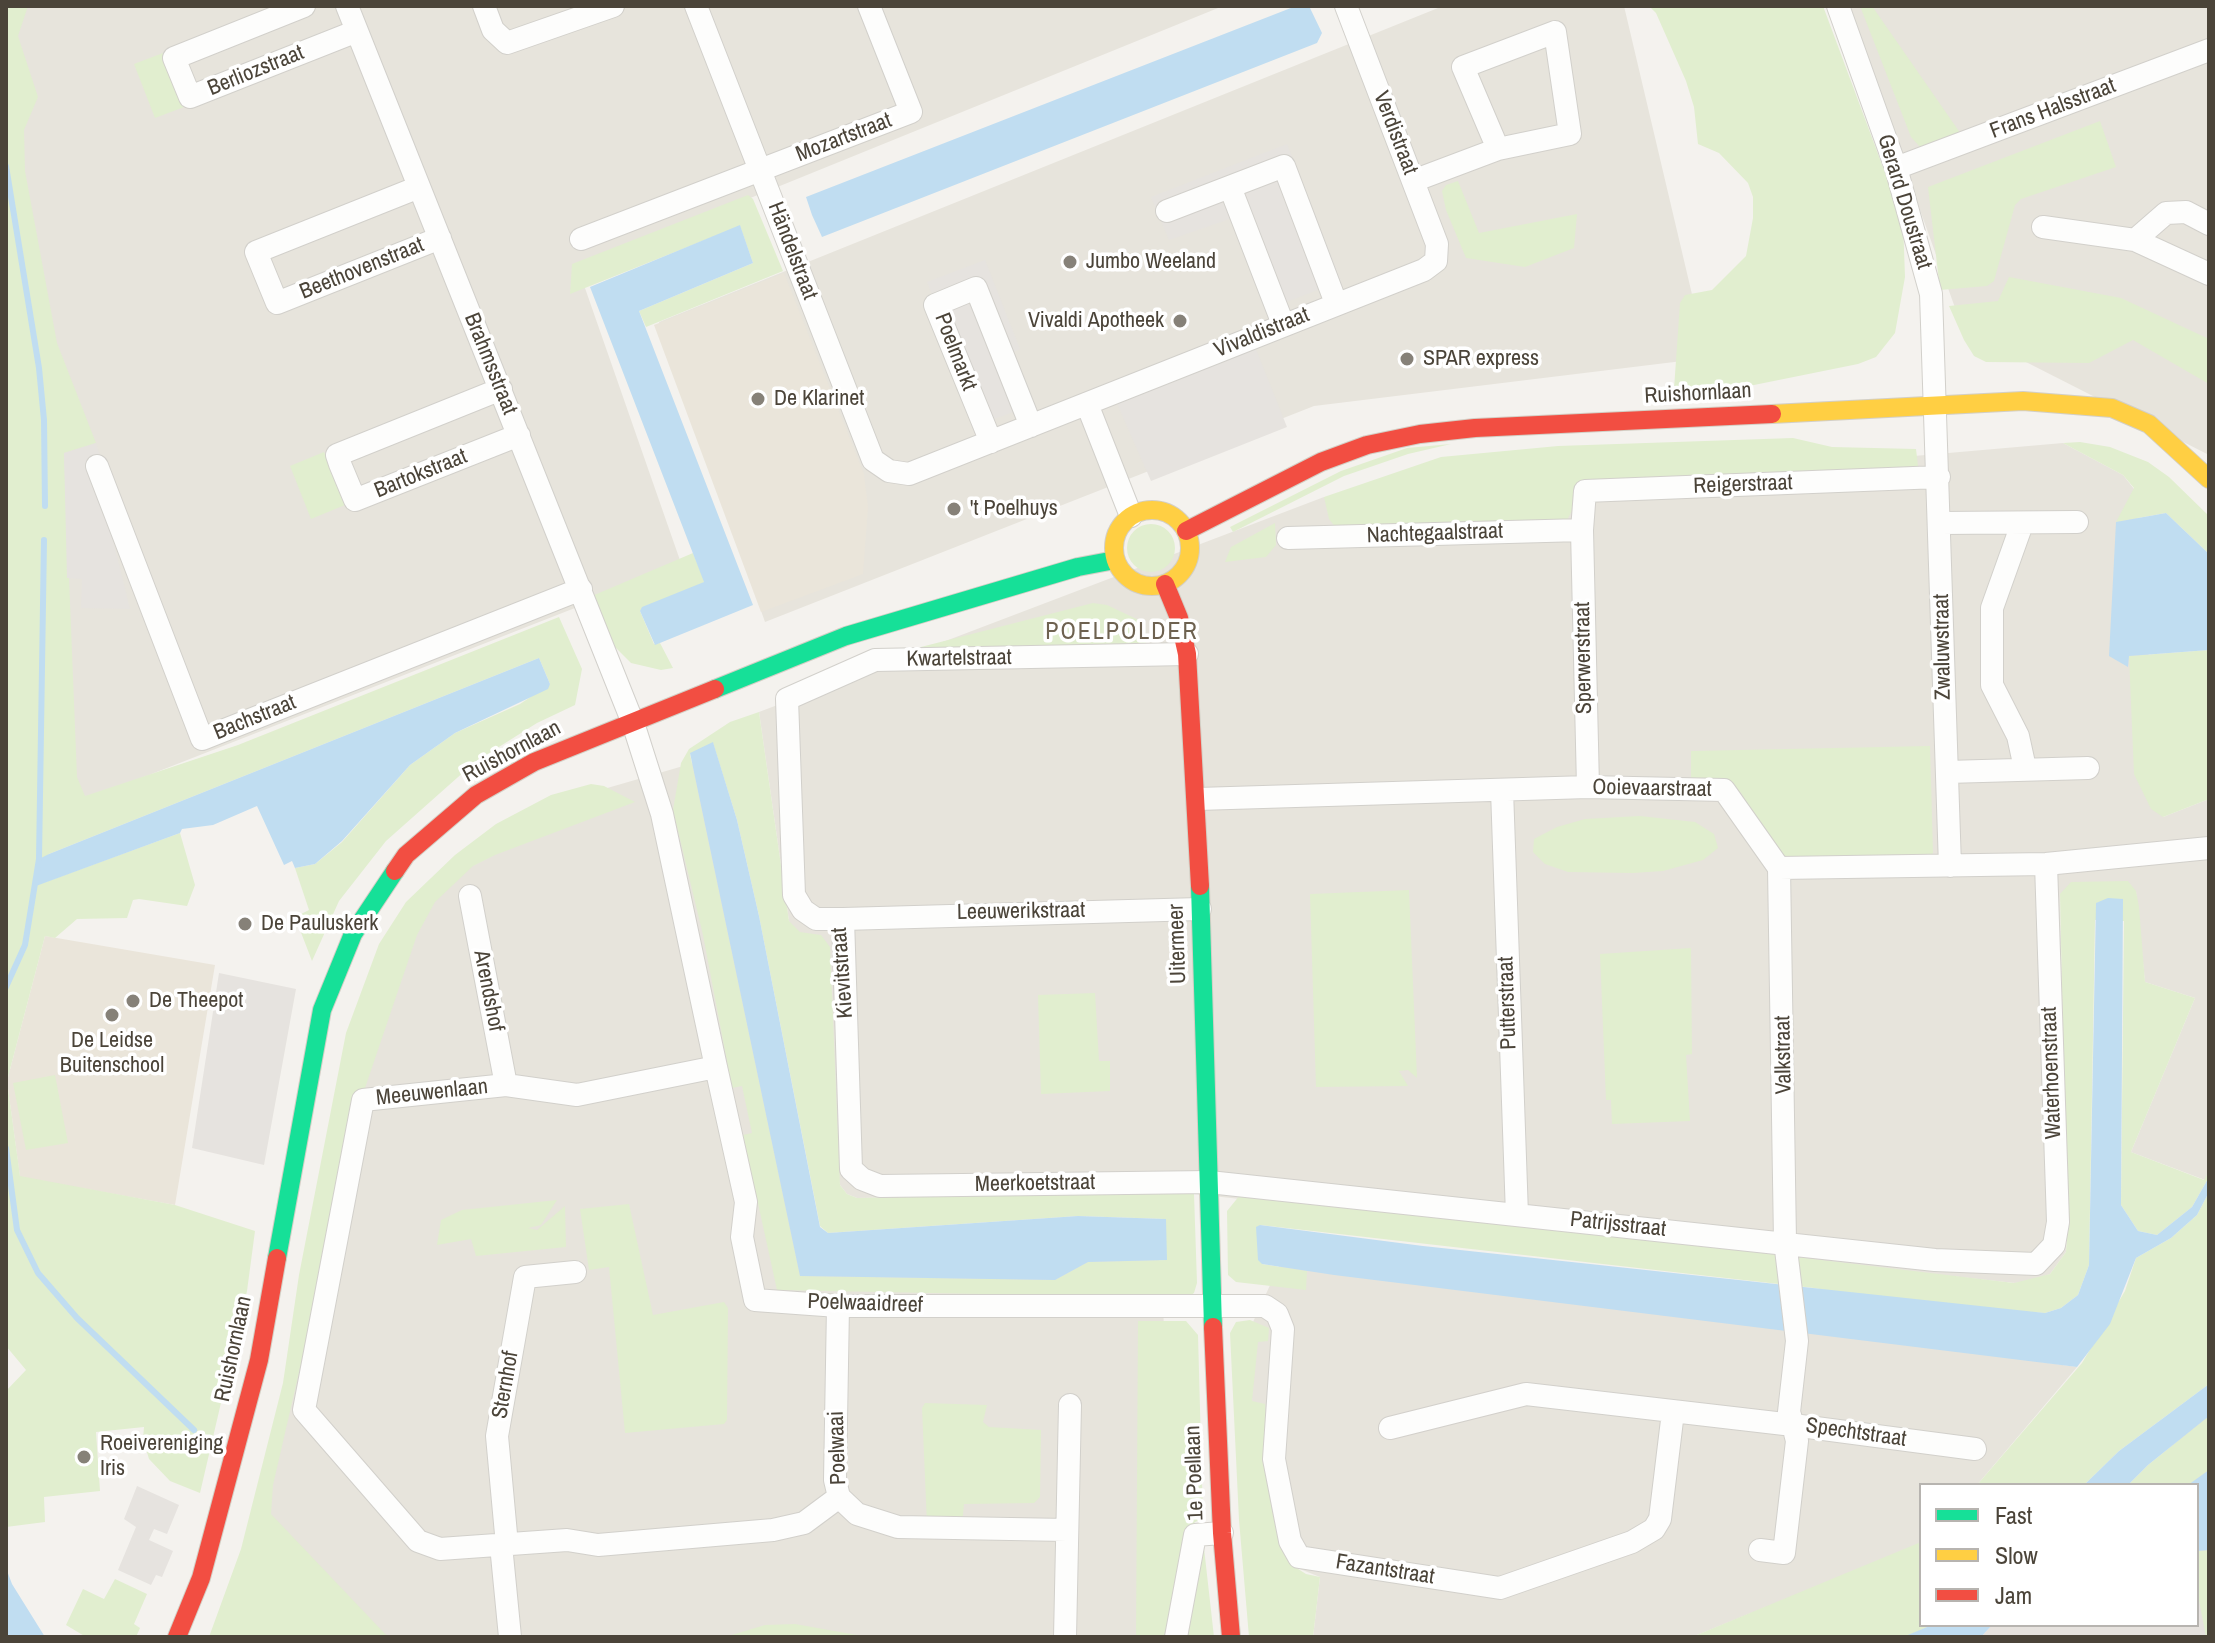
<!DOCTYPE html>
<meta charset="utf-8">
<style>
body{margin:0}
#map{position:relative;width:2215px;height:1643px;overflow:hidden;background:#f4f2ee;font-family:"Archivo Narrow",sans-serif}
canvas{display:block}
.frame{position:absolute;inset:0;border:8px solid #4b4439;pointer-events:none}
.legend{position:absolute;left:1919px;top:1483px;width:280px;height:144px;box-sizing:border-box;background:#fff;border:2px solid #b7b4b0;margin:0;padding:10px 14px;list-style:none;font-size:24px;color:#4b4439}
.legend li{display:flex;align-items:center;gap:16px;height:40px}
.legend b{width:40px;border:2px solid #b7b4b0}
</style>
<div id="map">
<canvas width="2215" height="1643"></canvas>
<div class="frame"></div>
<ul class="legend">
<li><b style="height:10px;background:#16e098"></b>Fast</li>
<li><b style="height:10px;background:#ffcf43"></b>Slow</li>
<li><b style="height:10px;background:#f24e42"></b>Jam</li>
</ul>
</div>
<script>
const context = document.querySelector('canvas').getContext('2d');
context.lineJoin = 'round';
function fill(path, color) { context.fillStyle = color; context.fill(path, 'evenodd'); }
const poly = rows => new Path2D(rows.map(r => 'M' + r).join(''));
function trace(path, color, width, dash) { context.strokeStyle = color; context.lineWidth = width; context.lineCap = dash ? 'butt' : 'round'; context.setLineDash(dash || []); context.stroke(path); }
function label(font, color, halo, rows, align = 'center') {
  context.font = font + ' "Archivo Narrow",sans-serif'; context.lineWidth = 7; context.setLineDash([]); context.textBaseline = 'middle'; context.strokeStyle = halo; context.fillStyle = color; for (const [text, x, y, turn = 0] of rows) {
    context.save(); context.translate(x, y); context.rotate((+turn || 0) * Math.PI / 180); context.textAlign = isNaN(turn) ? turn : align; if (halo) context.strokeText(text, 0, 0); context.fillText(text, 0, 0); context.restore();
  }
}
fill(poly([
 [6,6,1223,6,578,268,682,566,70,806],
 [1443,6,1624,6,1707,358,1314,406,765,622,659,322],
 [1847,6,2209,6,2209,455,1963,330],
 [2063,443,2123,475,2134,489,2163,817,2209,799,2209,1171,2205,1180,2131,1152,2195,998,2145,982,2136,892,2060,895,2066,1252,2050,1274,2033,1280,2015,1283,1194,1194,857,1198,847,1194,840,1185,789,921,759,712,1324,497,1593,484],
 [704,760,815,1257,1158,1239,1172,1440,1154,1637,359,1637,255,1517,317,1236,415,907,471,851,597,791],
 [1284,1255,2077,1367,1977,1485,1921,1485,1921,1542,1914,1547,1692,1637,1313,1637,1320,1577,1295,1567,1244,1404,1247,1335]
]), '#e7e4dc');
fill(poly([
 [2209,1412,2209,1637,1981,1637,1992,1625,2197,1625,2197,1485,2128,1485]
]), '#e6e2de');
fill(poly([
 [784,273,864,474,868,507,863,574,761,612,654,325],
 [45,936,215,965,175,1205,20,1177,7,1081]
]), '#eae5da');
fill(poly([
 [6,6,28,6,18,36,38,97,24,130,25,171,57,343,96,443,64,453,77,777,85,796,238,745,559,617,582,669,575,705,537,723,475,762,386,841,339,901,312,961,295,917,309,910,295,868,315,864,342,842,410,765,455,733,520,704,550,684,539,658,49,854,37,885,180,833,195,885,187,906,139,899,133,900,127,918,77,919,55,938,45,936,7,1081,20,1176,175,1205,255,1231,247,1291,200,1493,170,1481,149,1459,143,1439,144,1427,96,1432,100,1491,44,1497,45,1522,6,1527,6,1391,26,1370,6,1346],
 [1649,6,1823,6,1903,221,1905,277,1895,333,1876,357,1858,364,1754,385,1674,389,1680,303,1685,295,1712,290,1746,256,1753,218,1753,197,1748,183,1719,153,1698,144,1694,107,1686,81,1656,13],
 [1860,6,1872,6,1963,137,1921,148,1911,137],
 [163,53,184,107,155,118,134,64],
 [2100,121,2116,167,2021,199,2015,205,1994,281,1987,286,1940,290,1928,187],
 [1458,181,1479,233,1577,214,1574,248,1525,267,1466,258,1446,210,1442,191,1446,185],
 [748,195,753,199,783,271,646,327,639,311,753,263,740,226,570,294,572,264],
 [2009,277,2121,298,2209,339,2209,384,2133,340,2089,363,1986,362,1974,356,1964,340,1949,306,1998,301],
 [1793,438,1832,447,1916,449,1918,466,1902,471,1618,481,1574,507,1567,520,1336,528,1329,519,1324,497,1441,457,1558,446],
 [2080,442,2110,447,2148,462,2169,477,2209,516,2209,554,2166,513,2116,522,2134,488,2123,475,2063,443],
 [1451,444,1408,454,1344,476,1233,532,1230,527,1341,471,1407,448],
 [324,452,345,505,311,519,290,466],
 [1275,523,1276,545,1266,557,1225,562,1231,547],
 '1127 548a24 24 0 1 1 48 0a24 24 0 1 1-48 0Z',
 [693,553,705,582,640,611,654,644,660,643,673,668,661,670,631,663,610,642,592,596],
 [1093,603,1107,605,1145,623,1146,644,917,648],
 [2209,650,2209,799,2163,817,2151,809,2134,774,2129,656],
 [759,712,789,921,800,932,821,935,830,947,840,1185,847,1194,857,1198,906,1197,1186,1188,1194,1194,1197,1283,1194,1293,1187,1298,777,1290,743,1135,752,1133,742,1086,732,1088,703,935,673,810,681,763,689,749,730,722],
 [713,743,737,820,759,916,820,1226,828,1233,1078,1216,1165,1219,1166,1260,1088,1262,1055,1280,800,1276,690,754],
 [1930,746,1933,853,1927,858,1786,861,1776,857,1741,793,1729,784,1691,782,1691,751],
 [591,784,604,786,635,802,495,855,473,866,435,902,417,935,364,1091,273,1485,271,1514,388,1637,209,1637,241,1549,283,1383,299,1275,346,1033,379,944,406,902,455,855,496,824,551,795],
 [1640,816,1695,822,1714,834,1718,848,1703,860,1663,871,1633,873,1568,872,1545,864,1533,852,1534,839,1557,827,1585,819],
 [2128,881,2136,891,2139,907,2145,982,2195,998,2131,1152,2204,1180,2209,1171,2209,1177,2192,1207,2157,1235,2138,1231,2121,1205,2124,921,2095,920,2089,1265,2078,1295,2061,1308,2045,1313,1904,1304,1814,1288,1260,1225,1262,1264,1307,1271,1306,1290,1236,1282,1228,1275,1227,1211,1240,1195,1545,1227,2014,1283,2050,1274,2066,1252,2067,1232,2060,894,2071,882],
 [1409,890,1417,1078,1408,1070,1399,1071,1408,1086,1316,1087,1310,894],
 [1691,948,1692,1054,1686,1055,1690,1121,1612,1124,1611,1100,1606,1100,1600,954],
 [1095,993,1099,1061,1110,1061,1110,1091,1041,1094,1038,995],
 [55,1075,68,1143,26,1150,13,1083],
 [2209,1192,2209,1384,2119,1451,2084,1485,1977,1485,2082,1363,2125,1291,2136,1258,2171,1238,2197,1215],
 [557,1200,541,1225,528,1228,537,1230,565,1206,566,1247,476,1256,471,1239,437,1245,441,1220,462,1210],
 [629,1204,653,1315,724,1302,728,1308,727,1420,724,1424,625,1433,609,1267,589,1270,580,1209],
 [1250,1320,1269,1328,1268,1341,1258,1342,1252,1401,1265,1404,1273,1490,1295,1567,1306,1574,1320,1577,1313,1637,1249,1637,1239,1520,1230,1333,1236,1322],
 [1138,1321,1186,1321,1198,1335,1203,1519,1195,1522,1190,1530,1170,1637,1136,1637],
 [925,1403,987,1405,983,1422,989,1427,1041,1430,1040,1497,1034,1503,964,1504,962,1525,927,1524,922,1408],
 [2209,1416,2209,1470,2188,1485,2128,1485,2148,1465],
 [1921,1542,1921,1625,1932,1625,1917,1632,1903,1637,1692,1637],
 [1204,1548,1214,1637,1182,1637,1198,1550],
 [2209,1550,2209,1637,2206,1637,2197,1590,2197,1551],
 [115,1579,147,1594,134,1624,140,1628,136,1637,86,1637,66,1625,83,1589,104,1599],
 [795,1624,868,1637,869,1637,725,1637,765,1625]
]), '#e1eecf');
fill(poly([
 [1287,144,1341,281,1276,306,1241,215,1169,240,1151,197],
 [985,260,1020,349,999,358,1019,410,983,423,927,282],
 [1255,347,1287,427,1151,481,1116,401],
 [96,443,101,459,94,462,130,609,81,608,82,579,67,578,64,453],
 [219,973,296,989,264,1165,192,1148],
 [137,1486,179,1505,167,1534,154,1529,149,1540,173,1551,162,1577,156,1575,151,1585,118,1570,136,1527,124,1519]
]), '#e6e3df');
fill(poly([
 [1296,6,1310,8,1322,33,1317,43,822,237,812,215,806,197],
 [740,225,753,263,639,311,753,605,655,645,640,611,642,607,704,582,590,287],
 [2166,513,2209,554,2209,650,2129,656,2128,667,2109,656,2116,522],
 [539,658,550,684,548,689,455,733,410,765,342,841,315,864,295,868,292,861,284,865,257,806,213,825,182,829,180,833,36,886,39,859,49,854],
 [713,742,737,820,759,916,820,1227,828,1233,1078,1216,1166,1219,1167,1260,1088,1262,1055,1280,800,1276,690,753],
 [2108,898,2123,899,2121,1205,2138,1231,2157,1235,2192,1207,2209,1177,2209,1192,2197,1215,2171,1238,2136,1258,2110,1324,2077,1367,1334,1275,1262,1264,1258,1260,1256,1227,1260,1225,1423,1246,2045,1313,2061,1308,2078,1295,2089,1265,2096,903],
 [2209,1384,2209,1416,2148,1465,2128,1485,2084,1485,2119,1451],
 [2209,1470,2209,1550,2197,1551,2197,1485,2188,1485],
 [6,1568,12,1584,45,1637,6,1637],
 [1932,1625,1992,1625,1981,1637,1903,1637]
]), '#c0ddf1');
trace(poly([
 [6,166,39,368,44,420,45,506],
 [6,987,25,945,39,859,44,540],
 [6,1148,17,1230,38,1273,77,1318,194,1430]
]), '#c0ddf1', 6);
const street = poly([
 [304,6,174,58,190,97,357,31],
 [347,6,633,723,662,814,716,1067,577,1095,506,1085,363,1100,304,1410,418,1541,440,1549,567,1540,598,1545,773,1530,804,1523,839,1497],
 [484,6,493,30,507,43,613,6],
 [696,6,873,460,889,471,909,474,1424,270,1436,261,1437,244,1346,6],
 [1838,6,1896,168,1931,294,1950,866],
 [1896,168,2209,50],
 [1413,181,1498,149,1570,134,1555,32,1463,67,1498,149],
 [419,187,256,252,277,303,440,238],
 [1230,187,1283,324],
 [1167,211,1284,166,1336,303],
 [2043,227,2135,240,2209,274],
 [581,239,911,112,869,6],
 [2135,240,2166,213,2186,212,2209,224],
 [501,389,337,455,340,464,355,500,519,435],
 [1087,404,1131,516],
 [991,442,935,305,976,288,1031,426],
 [97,466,202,739,581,589],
 [1940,523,2077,522],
 [2022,524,1992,608,1992,685,2018,736,2025,768],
 [1288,538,1582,530],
 [1187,654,875,660,787,699,794,895,803,910,816,919,843,919,851,1169,862,1179,880,1186,1209,1182,1935,1260,2036,1264,2054,1245,2058,1222,2046,864],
 [1947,772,2088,768],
 [1588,787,1582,530,1585,491,1939,477],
 [1502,790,1517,1215],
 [1198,799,1588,787,1724,790,1779,868,2046,864,2209,848],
 [470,896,506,1085],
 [843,919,1200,909],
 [716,1067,746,1202,742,1237,755,1300,838,1306,1265,1306,1277,1314,1283,1329,1274,1459,1290,1541,1299,1557,1500,1588,1632,1542,1654,1529,1660,1519,1673,1412],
 [838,1306,835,1480,839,1497,857,1514,898,1527,1067,1530],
 [1390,1428,1526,1394,1793,1425,1789,1412,1797,1341,1785,1241,1779,868],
 [501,1545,510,1637],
 [507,1545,497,1436,525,1277,575,1272],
 [1760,1550,1784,1553,1797,1441,1793,1425,1975,1449],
 [1065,1637,1070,1405],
 [1176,1637,1195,1535,1222,1533]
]);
const fast = poly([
 [715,689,846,636,1078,567,1115,560],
 [1200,886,1213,1327],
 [277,1258,322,1010,353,934,395,871]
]);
const slow = poly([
 [1772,414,2023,401,2112,408,2149,424,2209,479],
 '1114 548a38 38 0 1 1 76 0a38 38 0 1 1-76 0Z'
]);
const jam = poly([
 [1186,531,1321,462,1367,445,1420,434,1475,428,1772,414],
 [1165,584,1179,618,1187,654,1200,886],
 [395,871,406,855,476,795,534,762,715,689],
 [1213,1327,1222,1533,1231,1637],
 [177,1637,201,1578,259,1360,277,1258]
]);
trace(street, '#d2d0cb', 24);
trace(fast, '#d3cfc5', 20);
trace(slow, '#d3cfc5', 20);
trace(jam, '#d3cfc5', 20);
trace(street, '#fdfdfc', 22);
trace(fast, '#16e098', 18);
trace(slow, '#ffcf43', 18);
trace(jam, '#f24e42', 18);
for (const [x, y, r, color] of [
 [1070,262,8,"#868178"],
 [1180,321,8,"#868178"],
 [1407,359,8,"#868178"],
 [758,399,8,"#868178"],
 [954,509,8,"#868178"],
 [245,924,8,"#868178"],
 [133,1001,8,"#868178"],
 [112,1015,8,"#868178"],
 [84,1457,8,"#868178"]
]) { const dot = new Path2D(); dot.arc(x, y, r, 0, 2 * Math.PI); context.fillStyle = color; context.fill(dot); trace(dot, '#fff', 3); }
label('22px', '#4b4439', '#fff', [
 ["Berliozstraat",256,71,-22],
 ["Frans Halsstraat",2053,109,-21],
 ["Verdistraat",1395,133,69],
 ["Mozartstraat",844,138,-21],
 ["Gerard Doustraat",1904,202,73],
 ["Händelstraat",792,251,69],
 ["Beethovenstraat",362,269,-22],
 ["Vivaldistraat",1262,333,-22],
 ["Poelmarkt",955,352,69],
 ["Brahmsstraat",490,364,68],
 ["Ruishornlaan",1698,394,-3],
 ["Bartokstraat",421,474,-22],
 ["Reigerstraat",1743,485,-2],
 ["Nachtegaalstraat",1435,534,-2],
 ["Zwaluwstraat",1943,647,-91],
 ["Sperwerstraat",1584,658,-91],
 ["Kwartelstraat",959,659,-1],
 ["Bachstraat",255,718,-22],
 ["Ruishornlaan",512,752,-28],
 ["Ooievaarstraat",1652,789,1],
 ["Leeuwerikstraat",1021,912,-1],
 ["Uitermeer",1178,944,-92],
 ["Kievitstraat",843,973,-94],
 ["Arendshof",488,991,79],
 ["Putterstraat",1508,1003,-92],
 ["Valkstraat",1784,1055,-91],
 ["Waterhoenstraat",2052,1073,-92],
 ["Meeuwenlaan",432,1093,-6],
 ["Meerkoetstraat",1035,1184,-1],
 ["Patrijsstraat",1618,1225,6],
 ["Poelwaaidreef",865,1304,2],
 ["Ruishornlaan",234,1349,-78],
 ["Sternhof",506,1385,-80],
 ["Spechtstraat",1856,1433,8],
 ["Poelwaai",838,1448,-92],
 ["1e Poellaan",1195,1473,-92],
 ["Fazantstraat",1385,1570,9]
]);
label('22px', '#4b4439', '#fff', [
 ["Jumbo Weeland",1086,262],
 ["Vivaldi Apotheek",1164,321,"right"],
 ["SPAR express",1423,359],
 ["De Klarinet",774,399],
 ["'t Poelhuys",970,509],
 ["De Pauluskerk",261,924],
 ["De Theepot",149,1001],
 ["De Leidse",112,1041,"center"],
 ["Buitenschool",112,1066,"center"],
 ["Roeivereniging",100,1444],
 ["Iris",100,1469]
], 'left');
context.letterSpacing = '2px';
label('24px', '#6e6250', '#fff', [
 ["POELPOLDER",1122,633]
]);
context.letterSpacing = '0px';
</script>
